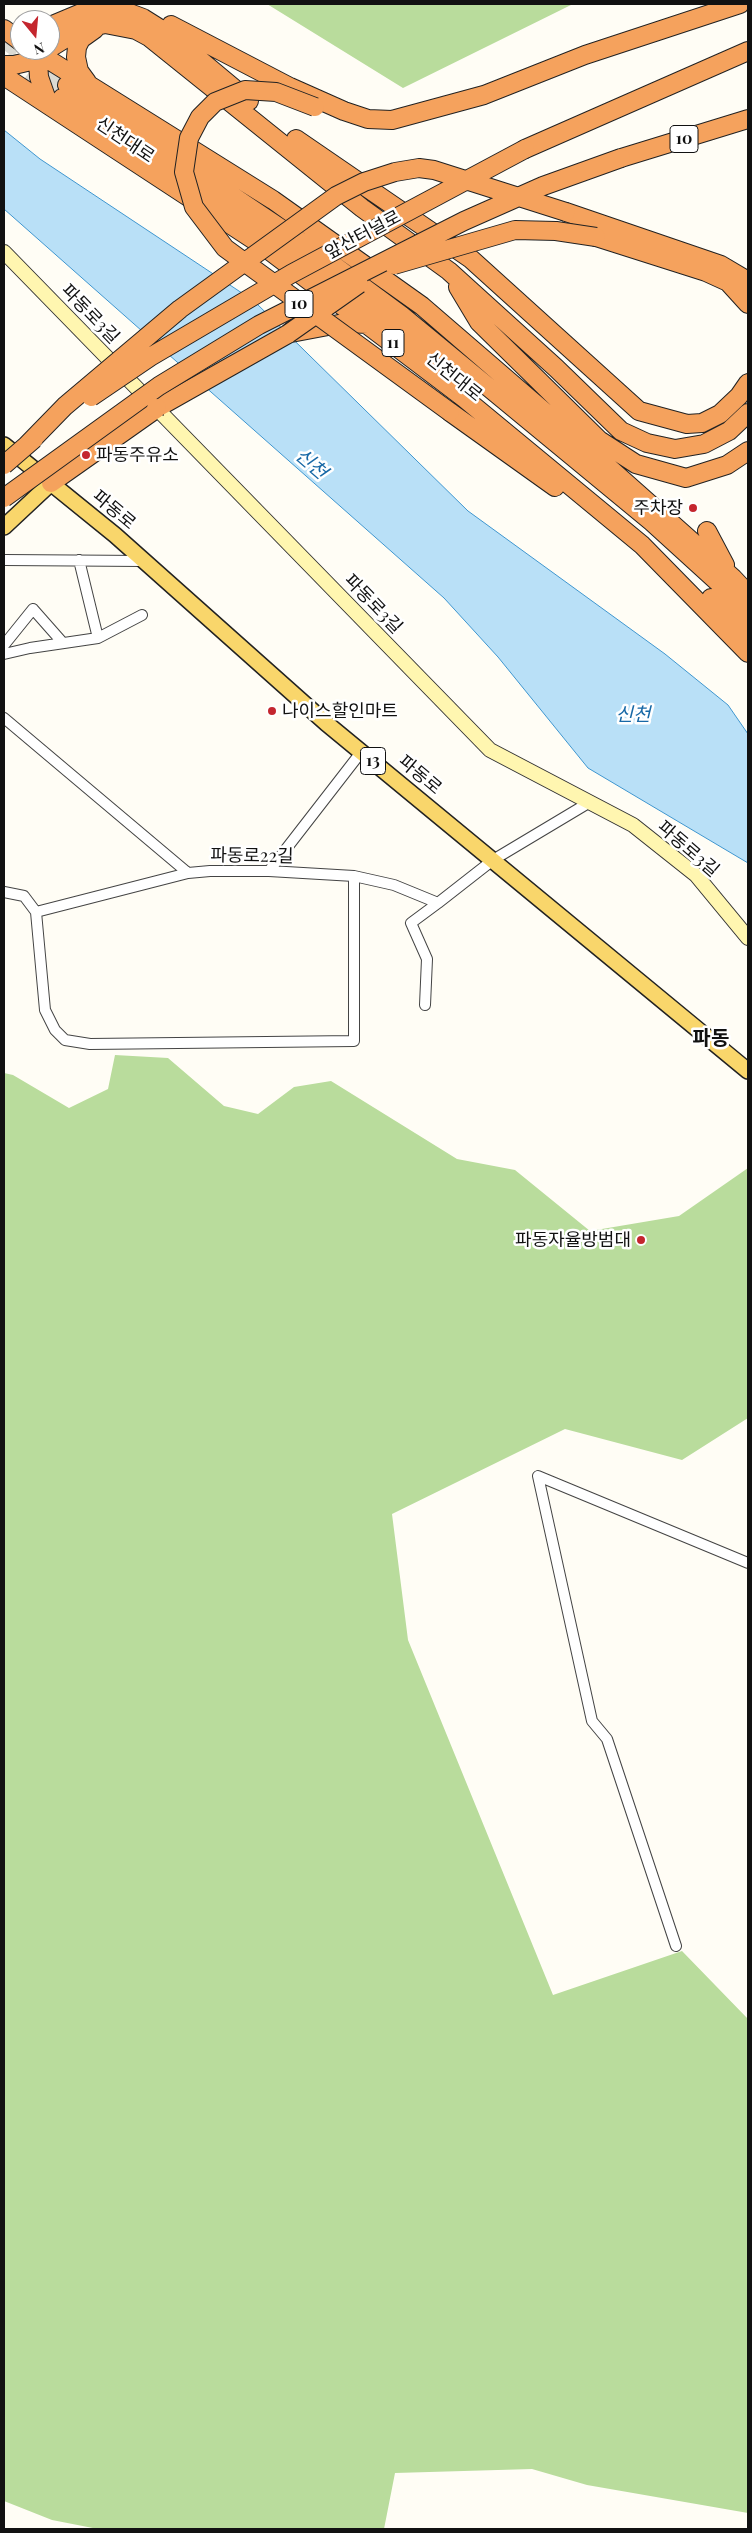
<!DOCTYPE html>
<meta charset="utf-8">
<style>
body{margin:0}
#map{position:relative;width:752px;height:2533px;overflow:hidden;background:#fffdf5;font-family:"Playfair Display",serif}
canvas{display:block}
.frame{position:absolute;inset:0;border:5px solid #111;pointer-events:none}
.north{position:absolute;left:10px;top:10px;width:50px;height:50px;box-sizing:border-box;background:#fff;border:1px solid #a0a0a0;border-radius:50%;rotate:163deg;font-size:14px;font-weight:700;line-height:20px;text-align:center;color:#111}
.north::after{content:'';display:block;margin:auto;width:18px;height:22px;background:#c4262e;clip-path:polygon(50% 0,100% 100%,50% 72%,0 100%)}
</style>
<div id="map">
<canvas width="752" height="2533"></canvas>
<div class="frame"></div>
<div class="north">N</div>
</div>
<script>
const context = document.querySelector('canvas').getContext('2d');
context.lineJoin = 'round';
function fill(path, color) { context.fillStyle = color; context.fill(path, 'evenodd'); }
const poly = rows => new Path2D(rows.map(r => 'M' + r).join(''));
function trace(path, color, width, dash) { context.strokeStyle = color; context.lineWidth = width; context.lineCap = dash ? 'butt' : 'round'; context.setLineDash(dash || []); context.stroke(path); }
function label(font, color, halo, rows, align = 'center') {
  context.font = font + ' "Playfair Display","Noto Sans KR",serif'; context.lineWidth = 5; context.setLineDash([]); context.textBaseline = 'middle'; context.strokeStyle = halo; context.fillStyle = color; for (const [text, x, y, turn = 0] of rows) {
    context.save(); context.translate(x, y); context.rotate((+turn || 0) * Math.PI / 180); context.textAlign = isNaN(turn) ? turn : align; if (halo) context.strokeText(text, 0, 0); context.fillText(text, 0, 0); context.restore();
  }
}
fill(poly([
 [267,4,573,4,403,88],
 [115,1055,168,1058,224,1106,258,1114,294,1087,331,1081,457,1159,515,1170,590,1231,679,1216,748,1168,748,1418,682,1460,565,1429,392,1514,408,1640,553,1995,682,1951,748,2019,748,2513,587,2485,532,2469,395,2473,384,2529,98,2529,52,2520,4,2501,4,1073,13,1075,69,1108,108,1089]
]), '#b9dc9c');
const water = poly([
 [4,130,40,159,254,301,468,511,665,654,728,705,748,734,748,863,588,768,498,657,444,598,4,209,4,130]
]);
fill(water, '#b9e0f7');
trace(water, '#3f96cf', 1);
trace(poly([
 [4,39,67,85],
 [6,58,62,98]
]), '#dbdad3', 18, [18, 9]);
const street = poly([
 [4,560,143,561],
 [79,560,98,638],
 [4,645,33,609,63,643],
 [4,654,30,648,98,638,142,615],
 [4,718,188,873],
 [269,871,362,751],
 [4,892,24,896,36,912,188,873,210,871,269,871,354,876,394,885,438,903,493,860,590,802],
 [36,912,45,1010,55,1030,65,1040,90,1044,354,1041,354,876],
 [425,1005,427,959,411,923,438,903],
 [676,1946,607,1739,592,1721,538,1476,748,1563]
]);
const secondary = poly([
 [4,252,490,750,633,825,696,875,748,938]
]);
const primary = poly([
 [4,445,115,535,326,723,748,1071],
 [4,527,51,483]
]);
const highway = poly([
 [171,25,290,87,344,111,368,119,392,120,484,95,585,55,740,4],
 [50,26,81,13,106,9,127,12,143,18,170,35,249,101],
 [4,29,20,41],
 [50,48,79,30,105,24,136,30,149,37,362,208,449,271,556,368,621,431,647,443,675,449,704,444,729,431,748,413],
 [33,50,273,200,422,306,597,457,733,578,748,594],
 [41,50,38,61,39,77,47,100,54,108],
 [4,65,14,65,31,61,47,50],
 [4,76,266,248,464,398,642,545,748,653],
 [87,82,79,71,76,57,77,47,81,39,95,29],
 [67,85,313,250,401,315,652,522,730,593,748,613],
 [62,98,307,262,429,357],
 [296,139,471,259,639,411,687,424,702,423,720,414,739,396,748,383],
 [525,149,748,51],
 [621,158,748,119],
 [566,212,721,265,748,281],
 [596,237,706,272,728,282,748,304],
 [458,287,479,322,599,440,636,464,686,478,727,465,748,451],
 [291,333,344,323,368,324],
 [157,408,288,334,300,324],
 [450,412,555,487],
 [51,483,156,409],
 [707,531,725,565],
 [711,598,748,634]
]);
trace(street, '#444', 12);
trace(secondary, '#333', 16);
trace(primary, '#222', 18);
trace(highway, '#222', 20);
trace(street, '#fff', 10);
trace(secondary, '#fff6b0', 14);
trace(primary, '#f9d66b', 15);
trace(highway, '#f5a25d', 18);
const highwayBridge = poly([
 [315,107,276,92,245,90,215,102,200,117,189,138,184,172,194,207,225,248,450,412],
 [394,265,515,230,556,231,596,237],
 [288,334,359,284],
 [91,397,150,357,291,274,525,149],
 [156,409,157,408],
 [26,446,65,406,180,309,336,196,364,182,395,172,419,168,434,170,566,212],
 [4,465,34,439],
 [4,498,159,386,259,325,464,221,543,186,621,158]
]);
trace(highwayBridge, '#222', 20, []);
trace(highwayBridge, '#f5a25d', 18);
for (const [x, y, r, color] of [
 [86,455,5,"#c4262e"],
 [693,508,5,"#c4262e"],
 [272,711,5,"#c4262e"],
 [641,1240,5,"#c4262e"]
]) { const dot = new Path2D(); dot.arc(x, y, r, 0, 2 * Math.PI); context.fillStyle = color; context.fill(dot); trace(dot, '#fff', 2); }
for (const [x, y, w] of [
 [684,139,28],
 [299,304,28],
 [393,343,22],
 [373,761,25]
]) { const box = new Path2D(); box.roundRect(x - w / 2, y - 13.5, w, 27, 4); context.fillStyle = '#fff'; context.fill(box); trace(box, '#111', 1); }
label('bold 16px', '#111', null, [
 ["10",684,139],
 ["10",299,304],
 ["11",393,343],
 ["13",373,761]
]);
label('18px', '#111', '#fff', [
 ["신천대로",125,140,34],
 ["앞산터널로",363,235,-28],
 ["파동로3길",90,314,46],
 ["신천대로",454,377,39],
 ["파동로",114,510,40],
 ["파동로3길",373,604,46],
 ["파동로",420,775,40],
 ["파동로3길",688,849,41],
 ["파동로22길",252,856,1]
]);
label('18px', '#111', '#fff', [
 ["파동주유소",96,455],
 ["주차장",683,508,"right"],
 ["나이스할인마트",282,711],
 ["파동자율방범대",631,1240,"right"]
], 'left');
label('italic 19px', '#1768a6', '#fff', [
 ["신천",311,464,41],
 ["신천",633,715]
]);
label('bold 20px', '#111', '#fff', [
 ["파동",711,1039]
]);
</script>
